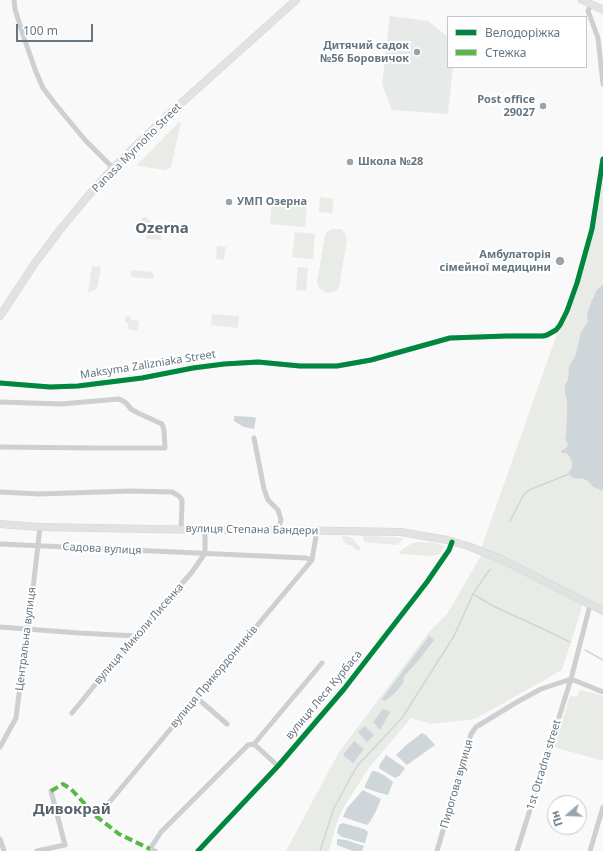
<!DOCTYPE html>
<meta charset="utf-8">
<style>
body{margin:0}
#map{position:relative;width:603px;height:851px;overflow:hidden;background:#f9f9f9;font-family:"Noto Sans",sans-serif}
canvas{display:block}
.legend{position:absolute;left:447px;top:16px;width:140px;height:52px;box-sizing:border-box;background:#fff;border:1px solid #c1c8cd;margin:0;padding:5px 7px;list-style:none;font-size:12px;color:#657683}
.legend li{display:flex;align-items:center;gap:8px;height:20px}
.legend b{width:20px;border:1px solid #c1c8cd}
.north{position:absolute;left:547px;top:795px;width:40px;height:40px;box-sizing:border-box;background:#fff;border:1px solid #c1c8cd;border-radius:50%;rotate:251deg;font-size:11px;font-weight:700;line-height:16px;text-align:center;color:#657683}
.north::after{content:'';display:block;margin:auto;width:14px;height:18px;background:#99a4ac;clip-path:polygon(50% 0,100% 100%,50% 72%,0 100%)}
.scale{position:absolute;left:16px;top:24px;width:77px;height:18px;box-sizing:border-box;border:2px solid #657683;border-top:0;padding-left:5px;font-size:12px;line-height:14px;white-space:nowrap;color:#657683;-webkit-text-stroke:3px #fff;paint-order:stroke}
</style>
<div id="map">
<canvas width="603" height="851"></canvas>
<ul class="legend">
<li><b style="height:5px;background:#00873e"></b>Велодоріжка</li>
<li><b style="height:5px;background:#58b947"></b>Стежка</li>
</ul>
<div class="north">Пн</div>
<div class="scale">100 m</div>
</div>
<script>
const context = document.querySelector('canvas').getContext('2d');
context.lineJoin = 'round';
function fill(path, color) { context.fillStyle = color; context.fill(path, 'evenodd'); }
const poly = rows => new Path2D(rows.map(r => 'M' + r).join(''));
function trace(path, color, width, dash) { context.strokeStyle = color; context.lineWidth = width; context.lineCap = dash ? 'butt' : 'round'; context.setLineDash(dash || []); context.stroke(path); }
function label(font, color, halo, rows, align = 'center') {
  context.font = font + ' "Noto Sans",sans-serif'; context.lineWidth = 4; context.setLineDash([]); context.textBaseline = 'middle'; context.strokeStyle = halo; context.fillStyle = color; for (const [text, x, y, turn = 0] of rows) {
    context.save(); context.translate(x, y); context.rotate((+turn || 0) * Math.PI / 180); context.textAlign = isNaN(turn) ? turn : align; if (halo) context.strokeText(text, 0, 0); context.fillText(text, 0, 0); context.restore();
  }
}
fill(poly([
 [390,16,428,21,448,37,448,67,453,67,448,114,392,110,382,84]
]), '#e8e9e9');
fill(poly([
 [181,122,171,167,165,170,138,166,137,164,145,157,178,123],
 [603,175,603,609,481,549,558,331,562,326,569,312,594,229],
 [320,197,334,199,332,213,319,212],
 [272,202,307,205,305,227,270,224],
 [143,217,146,217,149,220,160,235,162,240,146,239,146,227,140,226,139,223],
 [332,229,341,229,345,233,347,240,339,287,336,291,330,293,327,293,321,290,319,288,317,282,325,235,326,233],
 [295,232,315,234,313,259,292,257],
 [217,246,226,247,224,260,216,259],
 [92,266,101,267,97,289,88,293],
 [298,267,308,268,306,291,296,290],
 [134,270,152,272,155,277,152,279,133,277,131,276,130,274,131,271],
 [212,314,239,316,238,328,211,325],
 [129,316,130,316,131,320,139,321,138,331,128,329,128,324,125,321,125,317],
 [363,535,402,538,403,539,398,544,396,545,365,542,363,539],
 [343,536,350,537,353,539,359,546,361,548,360,550,356,550,351,545,347,545,343,540,342,538],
 [419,542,426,543,431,542,442,545,444,547,443,549,440,554,436,555,431,556,401,554,399,552,412,543],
 [482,554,500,562,583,604,562,670,475,719,431,724,411,718,368,769,342,810,336,826,329,851,286,851,339,752,429,632,447,614],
 [580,690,598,694,603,696,603,761,554,747,570,696,577,697]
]), '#e8ebe6');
fill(poly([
 [603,284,603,491,593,487,588,481,584,479,573,478,569,474,569,471,572,468,572,462,568,454,565,453,562,453,561,451,566,448,568,445,565,438,566,434,567,417,567,400,565,394,565,385,568,380,569,367,576,354,581,332,588,322,587,315,592,300,594,297,596,291],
 [234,416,253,417,256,418,254,429,244,427,234,421],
 [429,636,434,640,418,661,404,676,403,683,395,693,385,701,382,699],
 [383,709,390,712,380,730,373,722],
 [365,726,374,735,367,742,358,732],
 [422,733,426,735,435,745,407,765,396,755,405,746],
 [354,741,364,749,353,763,343,755],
 [386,755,405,768,403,771,399,776,395,778,380,769,379,766],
 [372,771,375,771,384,775,393,782,388,795,380,793,365,788,365,786],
 [363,790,381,799,377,809,370,822,367,825,343,817,347,808],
 [343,823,364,829,368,832,365,843,364,843,342,837,337,833,339,825],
 [337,839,346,840,364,846,362,851,354,851,347,849,337,845]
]), '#ced6d9');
trace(poly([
 [510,521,523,496,529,490,569,474],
 [473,594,493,606,541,628,570,642],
 [585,650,603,660],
 [320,851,334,808,357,766,402,718,454,636,473,594,490,569]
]), '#ced6d9', 1.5);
const secondary = poly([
 [582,0,603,10],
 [0,316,35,263,59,231,88,196,113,168,158,124,296,0],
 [0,524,40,527,205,530,278,530,401,532,447,540,468,546,501,559,603,611]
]);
trace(secondary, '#d5d6d7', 8);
trace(poly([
 [14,0,15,9,23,35,36,72,43,88,56,105,85,140,113,168],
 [591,4,588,11,598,38,603,84],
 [0,383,50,387,78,386,142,378,193,368,224,364,258,362,300,366,337,366,371,360,450,338,507,336,543,336,547,335,556,330,560,325,567,311,577,283,592,229,603,159],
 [0,402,61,404,119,399,125,402,131,409,138,413,162,424,164,430,165,448,96,448,0,447],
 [254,438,264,489,268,500,278,510,281,520,278,530],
 [0,492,39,494,131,491,172,492,179,496,182,500,182,505,181,529],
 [0,544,306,558,312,560],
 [205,553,205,530],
 [0,627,79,633,137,636],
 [571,679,603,692],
 [196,697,227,724],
 [72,713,126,647,192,572,205,553],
 [254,744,278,766],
 [0,747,16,718,27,629,30,615,40,527],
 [97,817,163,738,312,560,317,530],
 [0,839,4,851],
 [37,851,65,845,51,791],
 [155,851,150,849,161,832,248,745,254,744,322,663],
 [198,851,278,766,344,689,427,582,449,550,452,542],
 [437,851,471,734,476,727,517,702,541,689,571,679],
 [517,851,571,679,590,605],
 [590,851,603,807]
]), '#cecfd0', 5);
trace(secondary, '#e1e2e2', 7);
trace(poly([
 [51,791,63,784,71,789,97,817,119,834,150,849]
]), '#58b947', 4, [8, 4]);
trace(poly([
 [0,383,50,387,78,386,142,378,193,368,224,364,258,362,300,366,337,366,371,360,450,338,507,336,543,336,547,335,556,330,560,325,567,311,577,283,592,229,603,159],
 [198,851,278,766,344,689,427,582,449,550,452,542]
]), '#00873e', 5);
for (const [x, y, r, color] of [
 [417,52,4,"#99a4ac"],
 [543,106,4,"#99a4ac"],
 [350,162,4,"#99a4ac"],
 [229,202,4,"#99a4ac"],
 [560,261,5,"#99a4ac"]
]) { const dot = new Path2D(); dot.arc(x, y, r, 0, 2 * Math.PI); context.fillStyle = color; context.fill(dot); trace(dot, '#fff', 1.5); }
label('bold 11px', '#657683', '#fff', [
 ["Дитячий садок",409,46],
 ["№56 Боровичок",409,59],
 ["Post office",535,100],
 ["29027",535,113],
 ["Школа №28",358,162,"left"],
 ["УМП Озерна",237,202,"left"],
 ["Амбулаторія",551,255],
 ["сімейної медицини",551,268]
], 'right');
label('11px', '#657683', '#fff', [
 ["Panasa Myrnoho Street",137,148,-45],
 ["Maksyma Zalizniaka Street",148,365,-9],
 ["вулиця Степана Бандери",252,530,1],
 ["Садова вулиця",102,549,3],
 ["вулиця Миколи Лисенка",139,634,-49],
 ["Центральна вулиця",26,639,-83],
 ["вулиця Прикордонників",214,677,-50],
 ["вулиця Леся Курбаса",324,695,-50],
 ["1st Otradna street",544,765,-73],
 ["Пирогова вулиця",457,784,-74]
]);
label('bold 15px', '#57646e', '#fff', [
 ["Ozerna",162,229],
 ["Дивокрай",72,810]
]);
</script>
